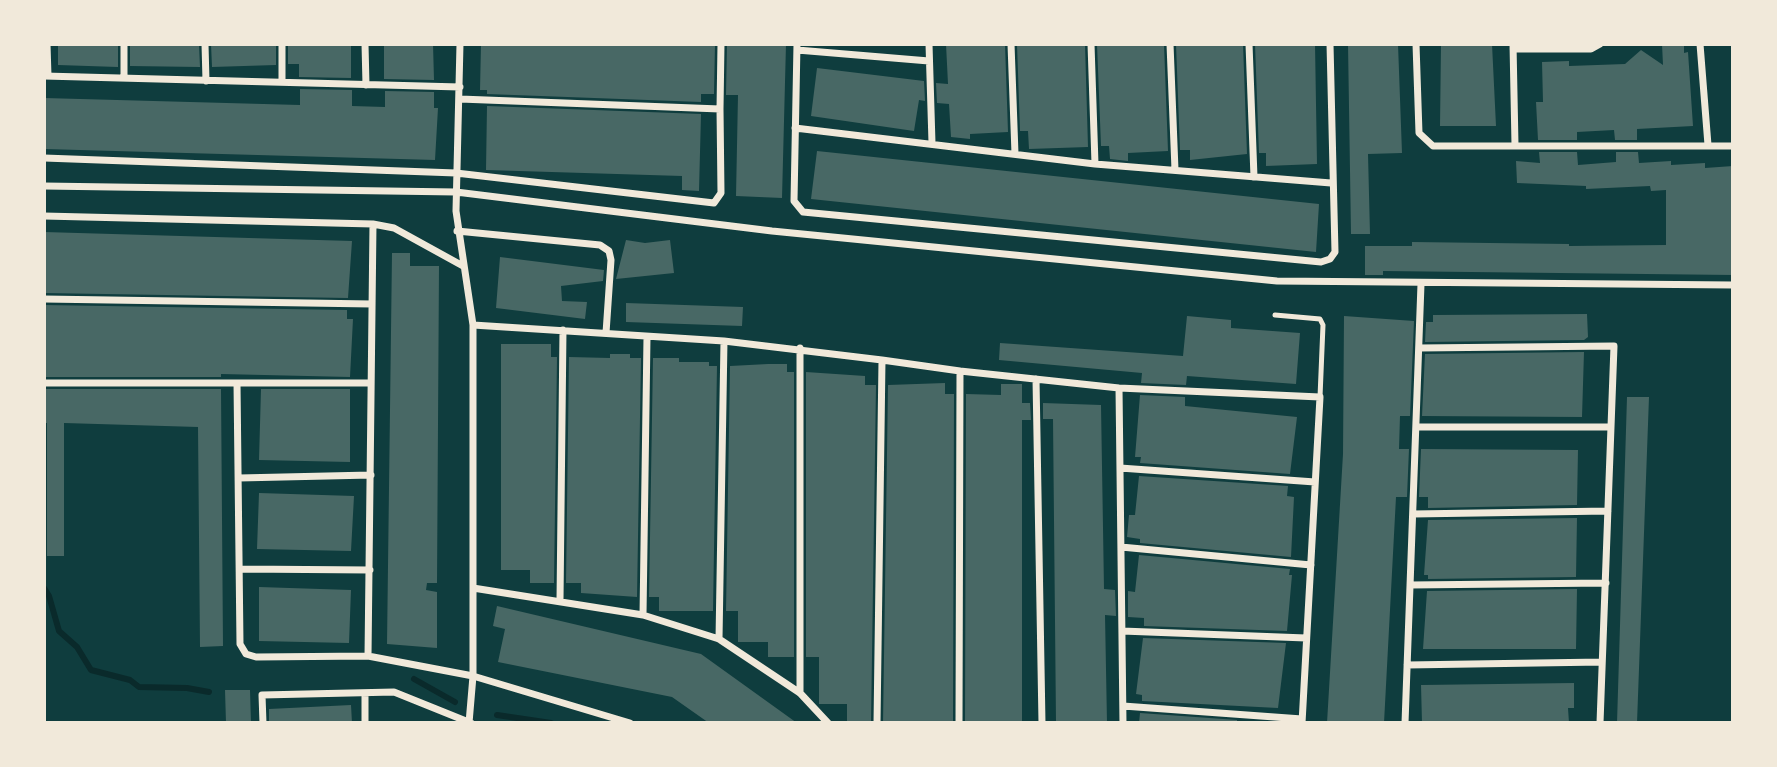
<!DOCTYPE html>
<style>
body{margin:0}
#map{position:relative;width:1777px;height:767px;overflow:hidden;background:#0f3d3e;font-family:"IBM Plex Serif",serif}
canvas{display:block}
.frame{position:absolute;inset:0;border:46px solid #f1e9da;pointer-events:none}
</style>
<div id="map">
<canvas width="1777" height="767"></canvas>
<div class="frame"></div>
</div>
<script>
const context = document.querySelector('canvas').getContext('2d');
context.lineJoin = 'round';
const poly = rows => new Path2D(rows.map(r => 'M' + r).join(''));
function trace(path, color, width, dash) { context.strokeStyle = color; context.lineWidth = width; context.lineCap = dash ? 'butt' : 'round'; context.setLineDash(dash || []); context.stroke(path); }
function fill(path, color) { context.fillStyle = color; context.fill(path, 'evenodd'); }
trace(poly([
 [44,588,49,596,59,631,77,647,91,670,130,680,139,687,187,688,209,692],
 [414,679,455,702],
 [497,715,551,723]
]), '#0a2a2b', 6);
fill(poly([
 [58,44,118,44,118,67,58,65],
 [130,44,199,44,200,67,130,66],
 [211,44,276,44,276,65,212,67],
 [288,44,351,44,351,78,299,77,299,64,288,64],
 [384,44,433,44,434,80,384,79],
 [481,44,715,44,714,94,701,94,701,102,487,94,487,90,480,90],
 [727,44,786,44,782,198,736,196,738,95,726,95],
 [946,44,1005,44,1008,132,970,134,970,139,951,137,949,104,937,103,936,83,948,84],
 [1017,44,1085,44,1088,147,1029,149,1028,131,1020,131],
 [1097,44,1164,44,1168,151,1128,153,1128,161,1110,159,1109,146,1101,146],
 [1176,44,1243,44,1247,154,1190,160,1190,150,1180,150],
 [1255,44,1315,44,1317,164,1266,166,1266,153,1259,153],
 [1348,44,1398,44,1402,153,1368,154,1370,234,1351,234],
 [1441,44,1492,44,1496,126,1440,126],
 [1662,44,1684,44,1684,53,1688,52,1693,126,1637,129,1637,140,1615,140,1614,130,1577,132,1577,140,1538,140,1536,102,1543,102,1542,62,1569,61,1569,66,1625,64,1641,50,1663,65],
 [817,68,924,81,925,101,919,100,914,131,811,116],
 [300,89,352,90,352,106,385,107,385,91,434,92,434,108,438,108,435,160,44,149,44,98,300,105],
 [487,106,701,114,699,191,682,190,682,176,486,170],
 [817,151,1319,204,1316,252,811,199],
 [1539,152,1577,152,1578,165,1616,162,1616,152,1638,152,1639,163,1671,161,1671,165,1705,163,1705,168,1733,166,1733,275,1383,271,1383,275,1365,275,1365,246,1412,246,1412,242,1569,244,1569,246,1666,245,1666,190,1651,191,1650,186,1586,189,1586,186,1517,183,1516,161,1540,163],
 [44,232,352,241,348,298,44,293],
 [626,240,645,243,670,240,674,273,616,279],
 [392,253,410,253,410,266,439,266,437,583,427,583,426,590,437,592,437,648,387,644],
 [500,257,604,270,603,281,561,286,562,301,587,302,585,319,496,308],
 [626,303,743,307,742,326,626,322],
 [44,305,347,310,347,319,353,319,350,377,221,374,221,377,44,377],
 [1587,314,1588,337,1584,340,1425,342,1426,322,1433,322,1433,315],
 [1187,316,1231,320,1231,328,1300,333,1296,384,1187,376,1186,385,1141,383,1142,373,999,360,1000,343,1183,356],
 [1344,316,1414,321,1410,416,1400,416,1399,449,1409,449,1407,497,1396,497,1384,723,1327,723,1343,454],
 [501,344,551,344,551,357,557,357,554,583,530,583,530,570,501,570],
 [1584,352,1582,417,1422,416,1425,354],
 [610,354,630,354,630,358,641,358,637,597,581,593,581,583,566,583,569,357,610,358],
 [653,358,679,358,679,362,709,362,709,366,717,366,713,611,659,611,659,597,649,597],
 [768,364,787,364,787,372,794,372,794,657,768,657,768,642,738,642,738,611,726,611,730,366],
 [806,372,865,376,865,385,876,385,871,723,847,723,847,704,819,704,819,657,806,657],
 [945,383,945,394,954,394,953,723,883,723,888,385],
 [1001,384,1022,384,1022,403,1030,403,1031,420,1022,420,1022,723,965,723,966,394,1001,395],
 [44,389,221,389,223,646,200,647,198,427,64,423,64,556,47,556,47,423,44,423],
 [261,389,350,389,350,462,259,460],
 [1140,395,1185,397,1185,406,1297,417,1290,474,1140,463,1141,457,1135,457],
 [1627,397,1649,397,1637,723,1617,723],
 [1043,403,1101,405,1104,589,1115,590,1116,616,1105,615,1107,723,1056,723,1053,419,1043,419],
 [1421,449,1578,450,1577,505,1428,508,1428,497,1419,497],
 [1139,476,1288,486,1287,496,1294,497,1291,557,1140,543,1140,539,1127,537,1129,515,1135,515],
 [259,493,354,496,351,551,257,549],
 [1577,518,1576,577,1428,579,1428,575,1424,575,1428,520],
 [1139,555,1290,569,1289,575,1292,575,1287,631,1144,626,1144,618,1128,617,1128,591,1135,592],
 [259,587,351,590,349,643,259,641],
 [1577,589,1576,649,1423,649,1427,591],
 [497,606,701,654,797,723,709,723,672,697,498,662,505,629,493,626],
 [1143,638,1286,643,1278,708,1142,701,1142,695,1136,694],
 [1574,683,1574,708,1568,708,1569,723,1422,723,1421,685],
 [225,690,250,690,251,723,226,723],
 [351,705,352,723,269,723,269,709],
 [1140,713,1237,720,1237,723,1139,723]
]), '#486865');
trace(poly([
 [1275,315,1320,319,1323,325,1320,397]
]), '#f1e9da', 5);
trace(poly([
 [47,44,48,76],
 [124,44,124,78],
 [205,44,206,81],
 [282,44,282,82],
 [365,44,366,85],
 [460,44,456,211,473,325],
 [797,44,794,201,803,212,1321,262,1330,259,1335,252,1330,44],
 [929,44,932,143],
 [1011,44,1015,154],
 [1091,44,1095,164],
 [1170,44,1175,170],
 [1249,44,1254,177],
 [1416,44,1419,133,1433,146,1733,146],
 [1513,44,1515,145],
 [1700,44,1708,145],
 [1513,49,1591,49,1600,44],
 [797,50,929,61],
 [44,76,460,87],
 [460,99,720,109,721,44],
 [795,128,1095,164,1331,183],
 [44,158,456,173,714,203,721,193,720,109],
 [44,186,456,192,772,231,1277,281,1733,285],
 [44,216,373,224],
 [457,231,600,245,609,251,611,260,606,333],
 [463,266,394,228,373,224,368,656,473,676,630,723],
 [44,299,372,304],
 [724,341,882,360,877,723],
 [800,348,800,693],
 [1419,348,1614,346,1600,723],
 [882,360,960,371,959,723],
 [960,371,1119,388,1320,397,1302,723],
 [1036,379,1042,723],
 [44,383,371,383],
 [237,383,240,644,246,654,256,657,368,656],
 [1119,388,1123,723],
 [1416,427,1611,427],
 [1120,468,1315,482],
 [239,478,371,475],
 [1413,514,1608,511],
 [1121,547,1311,565],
 [241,569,370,570],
 [1410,585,1606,583],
 [473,588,643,615,719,639,800,693,828,723],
 [560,600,563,330],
 [643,615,647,337],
 [1122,631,1306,638],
 [1407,665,1602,662],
 [365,693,365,723],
 [1123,706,1302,719],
 [263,723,262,695,394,692,471,723],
 [469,723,473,676,473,325,724,341,719,639],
 [1405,723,1421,284]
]), '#f1e9da', 7);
</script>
